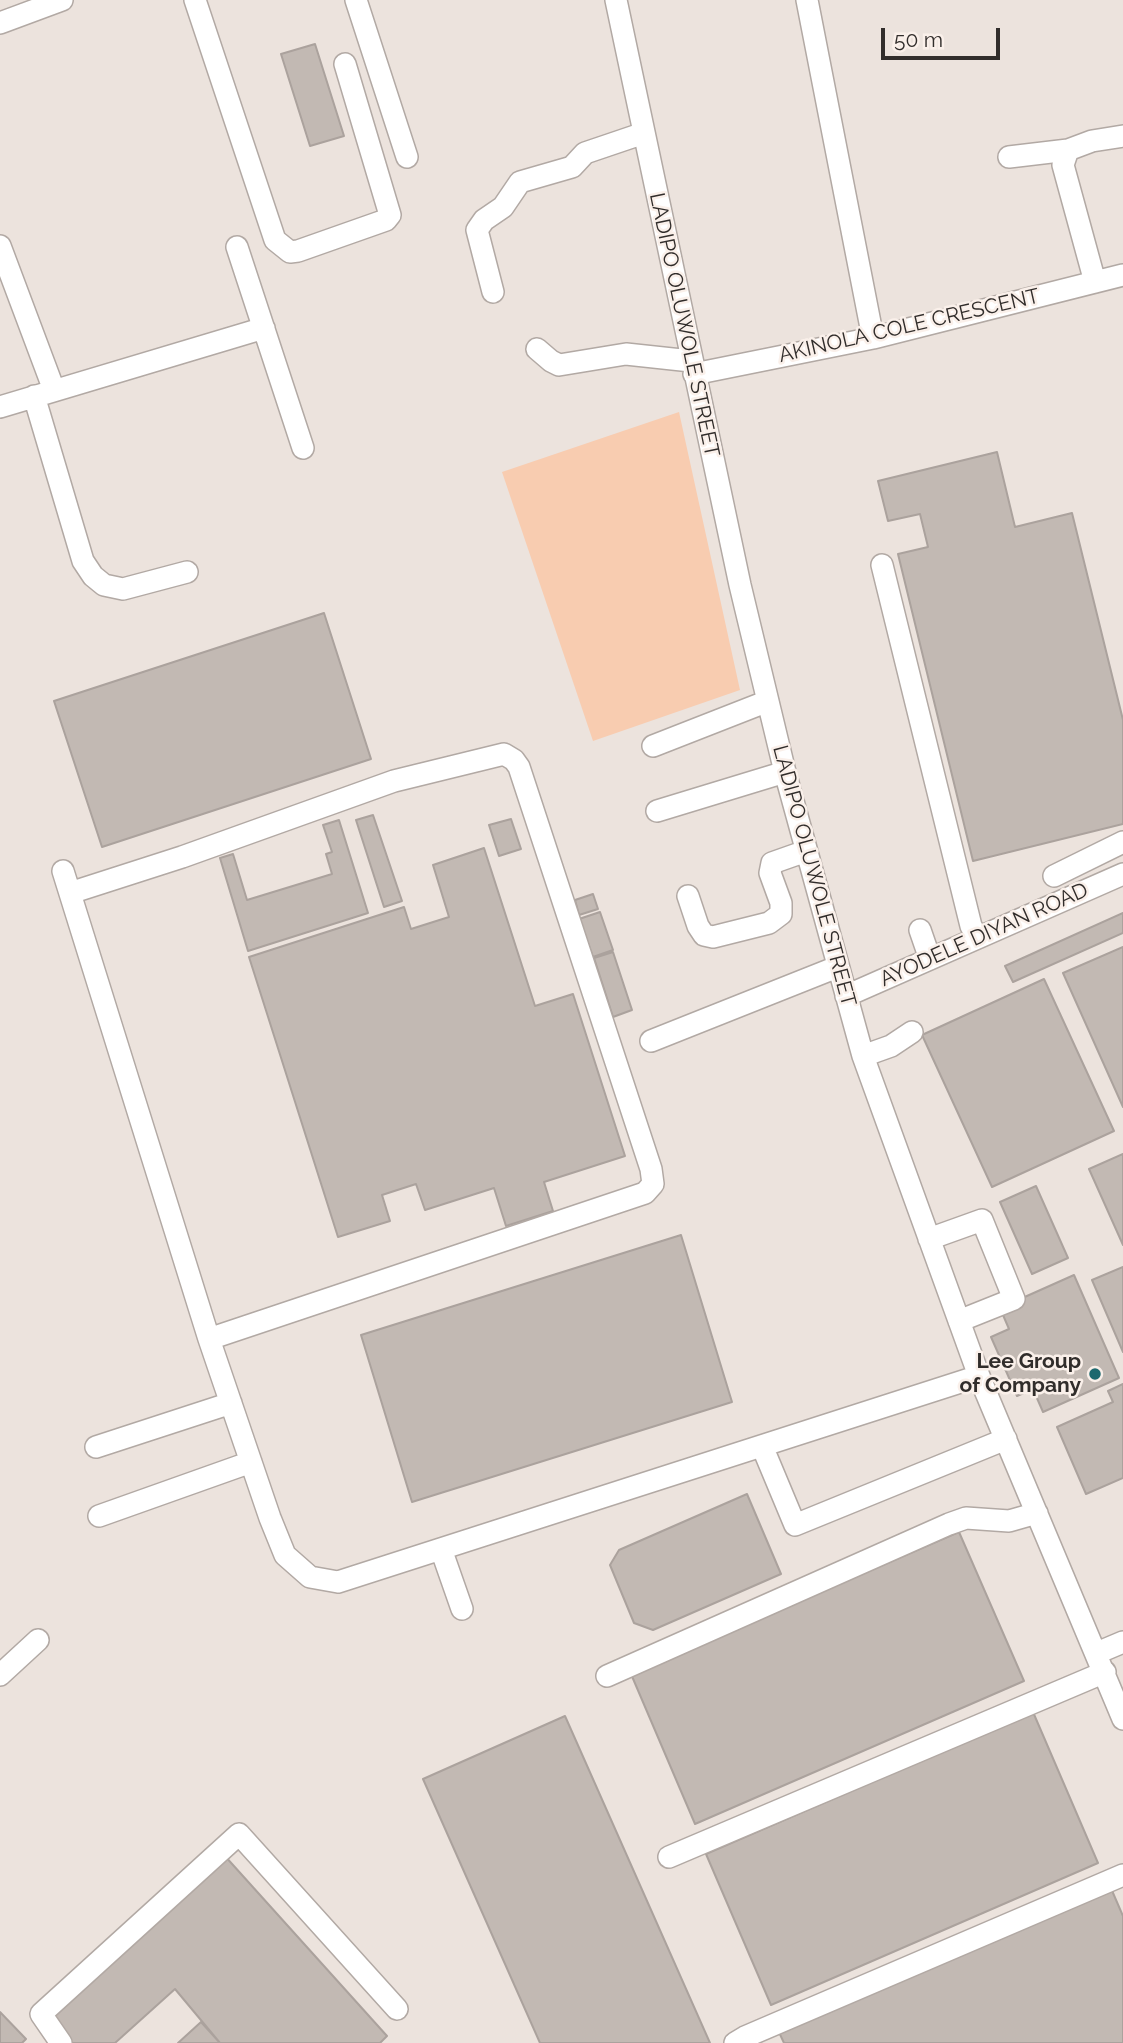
<!DOCTYPE html>
<style>
body{margin:0}
#map{position:relative;width:1123px;height:2043px;overflow:hidden;background:#ece3dd;font-family:Raleway,sans-serif}
canvas{display:block}
.scale{position:absolute;left:881px;top:28px;width:119px;height:32px;box-sizing:border-box;border:4px solid #312d2b;border-top:0;padding-left:9px;font-size:21px;line-height:24px;white-space:nowrap;color:#312d2b;-webkit-text-stroke:5px #faf0ea;paint-order:stroke}
</style>
<div id="map">
<canvas width="1123" height="2043"></canvas>
<div class="scale">50 m</div>
</div>
<script>
const context = document.querySelector('canvas').getContext('2d');
context.lineJoin = 'round';
function fill(path, color) { context.fillStyle = color; context.fill(path, 'evenodd'); }
const poly = rows => new Path2D(rows.map(r => 'M' + r).join(''));
function trace(path, color, width, dash) { context.strokeStyle = color; context.lineWidth = width; context.lineCap = dash ? 'butt' : 'round'; context.setLineDash(dash || []); context.stroke(path); }
function label(font, color, halo, rows, align = 'center') {
  context.font = font + ' Raleway,sans-serif'; context.lineWidth = 5; context.setLineDash([]); context.textBaseline = 'middle'; context.strokeStyle = halo; context.fillStyle = color; for (const [text, x, y, turn = 0] of rows) {
    context.save(); context.translate(x, y); context.rotate((+turn || 0) * Math.PI / 180); context.textAlign = isNaN(turn) ? turn : align; if (halo) context.strokeText(text, 0, 0); context.fillText(text, 0, 0); context.restore();
  }
}
fill(poly([
 [679,412,740,690,593,741,502,472]
]), '#f8ccb0');
const building = poly([
 [315,44,344,136,310,146,281,54,315,44],
 [997,452,1015,527,1072,513,1123,720,1123,824,973,861,898,554,928,547,920,514,888,521,878,481,997,452],
 [324,613,371,759,102,847,54,701,324,613],
 [373,815,402,901,384,907,356,820,373,815],
 [511,819,521,849,499,856,489,825,511,819],
 [339,820,368,913,248,951,220,858,233,854,247,900,332,874,326,854,332,852,323,825,339,820],
 [484,848,535,1006,573,994,625,1156,544,1182,553,1211,506,1226,494,1188,425,1210,416,1184,382,1195,390,1221,338,1237,249,957,404,907,411,929,449,917,433,865,484,848],
 [593,894,598,909,579,915,575,900,593,894],
 [600,912,613,950,593,957,579,919,600,912],
 [1123,913,1123,933,1013,982,1005,966,1123,913],
 [1123,947,1123,1107,1063,973,1123,947],
 [613,952,632,1010,613,1017,594,958,613,952],
 [1044,979,1114,1131,992,1187,922,1035,1044,979],
 [1123,1154,1123,1245,1089,1169,1123,1154],
 [1036,1186,1068,1258,1032,1274,1000,1202,1036,1186],
 [681,1235,732,1402,412,1502,361,1335,681,1235],
 [1123,1267,1123,1352,1092,1280,1123,1267],
 [1074,1275,1119,1378,1043,1412,1033,1389,1017,1396,991,1337,1009,1329,1000,1308,1074,1275],
 [1123,1384,1123,1478,1086,1494,1057,1427,1113,1402,1108,1391,1123,1384],
 [747,1494,781,1574,653,1630,634,1623,610,1565,619,1550,747,1494],
 [959,1532,1024,1681,695,1824,631,1674,959,1532],
 [1033,1712,1098,1863,771,2005,706,1854,1033,1712],
 [565,1716,710,2043,540,2043,423,1779,565,1716],
 [224,1855,387,2036,380,2043,220,2043,175,1989,115,2043,68,2043,45,2017,224,1855],
 [1110,1886,1123,1916,1123,2043,784,2043,777,2028,1110,1886],
 [0,2012,26,2039,22,2043,0,2043,0,2012],
 [201,2022,220,2043,178,2043,201,2022]
]);
fill(building, '#c2b9b3');
trace(building, '#aba29d', 2);
const minor = poly([
 [195,0,275,240,290,252,298,251,386,220,390,215,345,64],
 [356,0,407,157],
 [616,0,740,585,785,772,863,1056,979,1376,1123,1719],
 [807,0,873,338],
 [0,23,62,0],
 [1009,157,1068,150],
 [0,246,54,390],
 [237,247,303,448],
 [1095,282,1063,165,1068,150,1092,141,1123,136],
 [493,292,477,230,484,220,503,207,520,182,572,167,585,153,644,133],
 [537,349,551,361,559,365,626,354,691,361],
 [694,374,873,338,1123,275],
 [34,396,83,561,93,576,104,585,123,589,187,572],
 [0,407,264,328],
 [882,565,971,926,978,938],
 [653,746,768,701],
 [657,811,785,772],
 [63,871,209,1339,270,1518,285,1555,310,1577,338,1582,979,1376],
 [1054,876,1123,842],
 [70,893,182,857,394,781,504,754,514,760,519,767,651,1169,653,1184,645,1193,209,1339],
 [688,896,698,926,704,935,713,937,769,923,781,914,781,903,770,873,772,863,806,851],
 [920,930,930,959],
 [846,996,1123,874],
 [651,1041,837,967],
 [863,1056,891,1046,912,1032],
 [929,1239,982,1220,1014,1299,959,1321],
 [762,1446,795,1525,1006,1439],
 [96,1447,231,1403],
 [99,1516,251,1462],
 [441,1549,462,1609],
 [1097,1653,1123,1642],
 [0,1675,38,1640],
 [607,1676,949,1524,966,1518,1009,1521,1037,1513],
 [669,1857,1105,1672],
 [61,2043,41,2014,239,1834,397,2009],
 [735,2043,745,2037,1123,1875]
]);
trace(minor, '#b2a9a4', 24);
trace(minor, '#fff', 21);
for (const [x, y, r, color] of [
 [1095,1374,7,"#1b686e"]
]) { const dot = new Path2D(); dot.arc(x, y, r, 0, 2 * Math.PI); context.fillStyle = color; context.fill(dot); trace(dot, '#faf0ea', 2.5); }
label('21px', '#312d2b', '#faf0ea', [
 ["LADIPO OLUWOLE STREET",684,325,78],
 ["AKINOLA COLE CRESCENT",909,326,-13],
 ["LADIPO OLUWOLE STREET",814,876,75],
 ["AYODELE DIYAN ROAD",984,935,-24]
]);
label('bold 21px', '#312d2b', '#faf0ea', [
 ["Lee Group",1081,1362],
 ["of Company",1081,1386]
], 'right');
</script>
